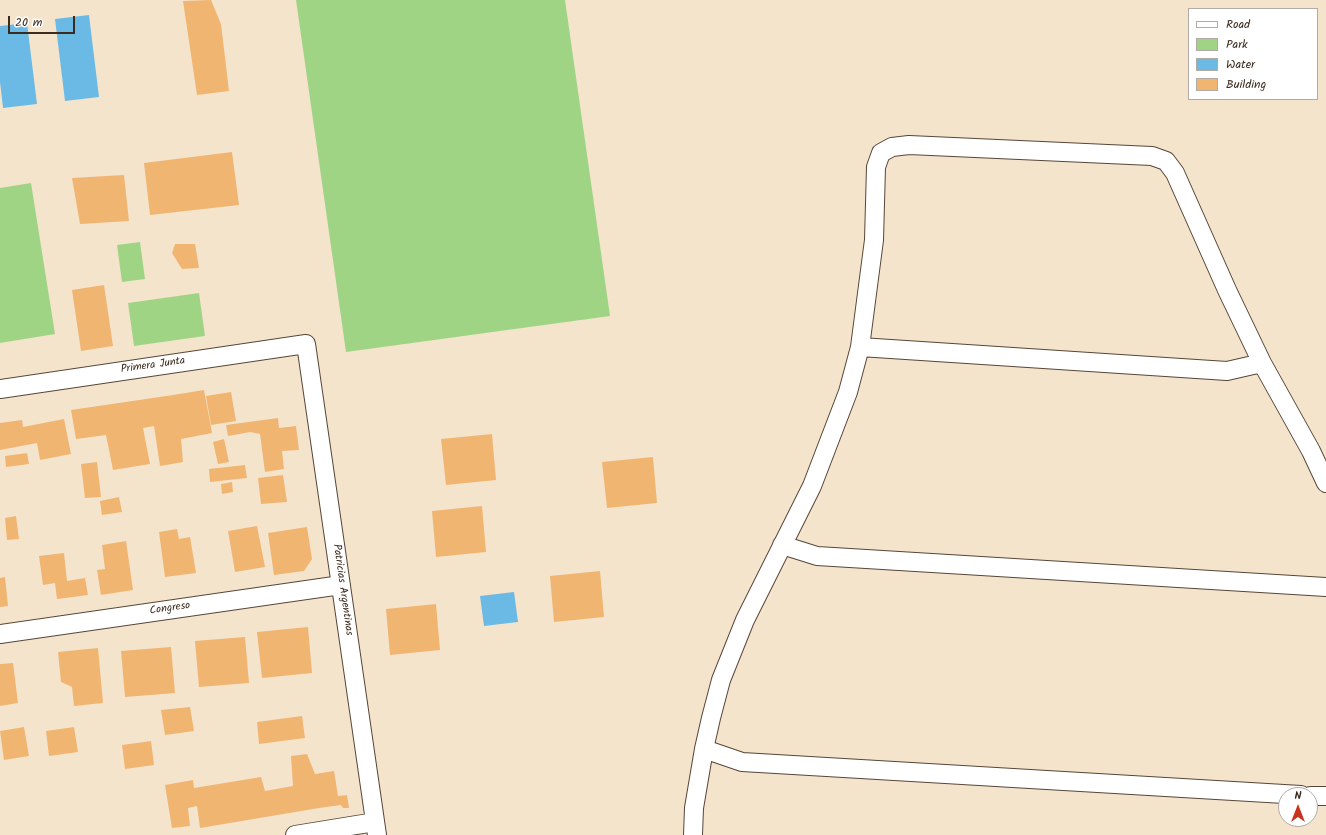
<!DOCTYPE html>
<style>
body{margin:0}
#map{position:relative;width:1326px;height:835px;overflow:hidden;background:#f5e4cc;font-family:Kalam,sans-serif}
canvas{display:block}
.legend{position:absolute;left:1188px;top:8px;width:130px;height:92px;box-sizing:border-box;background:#fff;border:1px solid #b1aaa5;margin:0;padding:5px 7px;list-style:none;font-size:12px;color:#3b2a1e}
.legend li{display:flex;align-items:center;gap:8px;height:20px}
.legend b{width:20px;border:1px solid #b1aaa5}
.north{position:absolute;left:1278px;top:787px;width:40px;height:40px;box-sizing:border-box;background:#fff;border:1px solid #b1aaa5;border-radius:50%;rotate:0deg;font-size:11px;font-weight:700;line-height:16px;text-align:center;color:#3b2a1e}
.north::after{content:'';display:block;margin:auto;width:14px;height:18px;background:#c8321e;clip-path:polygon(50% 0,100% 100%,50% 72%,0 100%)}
.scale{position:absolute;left:8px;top:16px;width:67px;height:18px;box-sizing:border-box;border:2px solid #3b2a1e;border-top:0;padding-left:5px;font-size:12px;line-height:14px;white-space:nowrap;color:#3b2a1e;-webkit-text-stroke:3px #fff;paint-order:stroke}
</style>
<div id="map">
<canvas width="1326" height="835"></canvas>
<ul class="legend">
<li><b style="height:5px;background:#fff"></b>Road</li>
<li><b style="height:11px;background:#a0d485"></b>Park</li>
<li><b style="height:11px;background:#6bbae6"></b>Water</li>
<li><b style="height:11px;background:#f1b572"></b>Building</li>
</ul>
<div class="north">N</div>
<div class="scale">20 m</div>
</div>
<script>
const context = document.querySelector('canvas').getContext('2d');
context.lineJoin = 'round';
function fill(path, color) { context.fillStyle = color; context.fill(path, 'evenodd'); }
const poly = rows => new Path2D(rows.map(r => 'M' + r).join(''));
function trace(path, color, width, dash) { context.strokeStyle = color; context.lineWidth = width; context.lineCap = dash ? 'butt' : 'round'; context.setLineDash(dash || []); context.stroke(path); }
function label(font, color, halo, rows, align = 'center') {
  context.font = font + ' Kalam,sans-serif'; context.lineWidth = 3; context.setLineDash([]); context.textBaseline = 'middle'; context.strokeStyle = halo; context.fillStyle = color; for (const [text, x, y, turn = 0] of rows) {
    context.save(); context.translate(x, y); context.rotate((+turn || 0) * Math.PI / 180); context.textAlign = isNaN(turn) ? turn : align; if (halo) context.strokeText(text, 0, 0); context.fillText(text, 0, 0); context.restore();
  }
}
fill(poly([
 [296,0,565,0,610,316,346,352],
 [31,183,55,334,0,343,0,188],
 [140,242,145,279,122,282,117,245],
 [199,293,205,336,134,346,128,303]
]), '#a0d485');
fill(poly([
 [89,15,99,97,65,101,55,19],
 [27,23,37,104,3,108,0,82,0,26],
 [514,592,518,622,484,626,480,596]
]), '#6bbae6');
fill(poly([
 [211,0,221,24,229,91,197,95,183,1],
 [232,152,239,205,150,215,144,163],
 [124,175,129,221,80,224,72,178],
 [175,244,195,244,199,268,182,269,172,253],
 [104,285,113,346,81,351,72,290],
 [204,390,212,433,181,439,183,462,160,466,154,426,143,428,150,464,113,470,106,435,76,439,71,410,173,395],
 [231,392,236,421,211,425,206,396],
 [278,418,279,428,296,426,299,450,282,451,284,469,265,472,260,434,250,432,228,436,226,425],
 [64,419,71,454,40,460,37,443,0,450,0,423,22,420,23,427],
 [492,434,496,480,446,485,441,439],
 [224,439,229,462,218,464,213,442],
 [27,453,29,464,6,467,5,456],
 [653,457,657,503,607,508,602,462],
 [97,462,101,497,85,498,81,464],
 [245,465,247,478,210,482,209,469],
 [283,475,287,502,261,504,258,478],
 [232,482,233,492,222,494,221,484],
 [119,497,122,512,102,515,100,501],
 [482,506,486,552,436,557,432,511],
 [16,516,19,539,7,540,5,518],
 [257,526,265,567,235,572,228,531],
 [307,527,312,559,304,571,274,575,268,533],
 [177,529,179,539,190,537,196,573,165,577,159,532],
 [126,541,133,590,101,595,97,570,105,569,102,545],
 [64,553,67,581,85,578,88,595,57,599,55,583,43,585,39,556],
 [600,571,604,617,554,622,550,576],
 [5,577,8,606,0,607,0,578],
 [436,604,440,650,390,655,386,609],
 [308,627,312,673,262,678,257,632],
 [245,637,249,683,199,687,195,641],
 [171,647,175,693,125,697,121,651],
 [98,648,103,703,74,706,72,687,61,682,58,652],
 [13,663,18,703,0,706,0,664],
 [190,707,194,731,165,735,161,710],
 [302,716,305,738,259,744,257,722],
 [24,727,29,756,4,760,0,731],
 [74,727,78,752,49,756,46,731],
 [151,741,154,765,125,769,122,745],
 [307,754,315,774,334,771,338,796,347,795,349,808,343,808,341,805,319,808,200,828,197,806,188,808,190,826,172,828,165,785,193,780,194,788,261,777,265,791,293,786,291,756]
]), '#f1b572');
const minor = poly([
 [860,347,1227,371,1262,363],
 [0,389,306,344,377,835],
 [782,545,817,556,1326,587],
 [0,634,341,585],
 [704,749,742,762,1301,795],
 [1310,796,1326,796],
 [295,835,375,822],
 [693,835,694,808,704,749,711,718,721,680,745,620,812,486,848,392,860,347,874,240,876,167,881,153,892,147,909,145,1152,156,1166,161,1175,173,1227,290,1262,363,1311,451,1326,483]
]);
trace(minor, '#574638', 20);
trace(minor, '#fff', 18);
label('11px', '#3b2a1e', '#fff', [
 ["Primera Junta",153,366,-8],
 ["Patricias Argentinas",342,590,82],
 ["Congreso",170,609,-8]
]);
</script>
